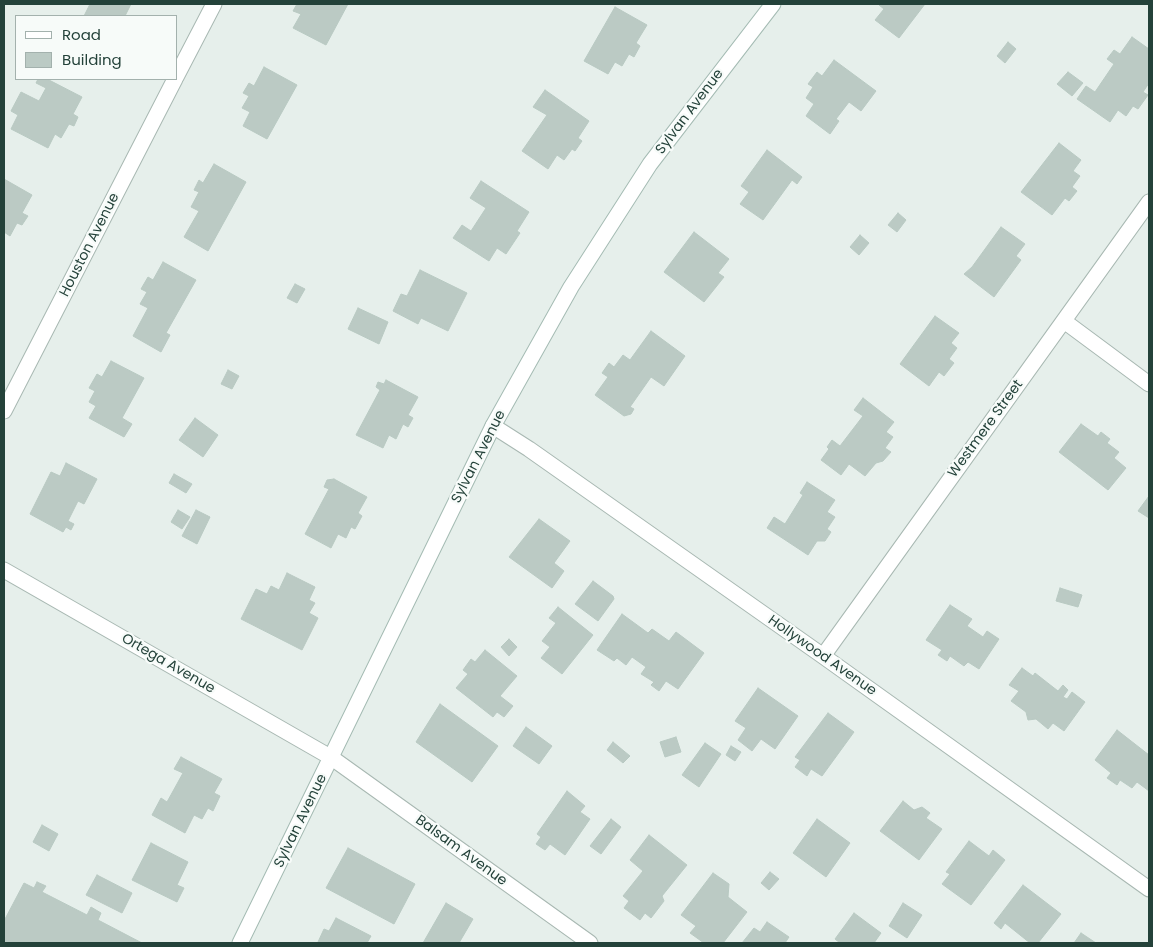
<!DOCTYPE html>
<style>
body{margin:0}
#map{position:relative;width:1153px;height:947px;overflow:hidden;background:#e6efeb;font-family:Poppins,sans-serif}
canvas{display:block}
.frame{position:absolute;inset:0;border:5px solid #24423a;pointer-events:none}
.legend{position:absolute;left:15px;top:15px;width:162px;height:65px;box-sizing:border-box;background:#f7fbf9;border:1px solid #a3b1ad;margin:0;padding:6px 9px;list-style:none;font-size:15px;color:#24423a}
.legend li{display:flex;align-items:center;gap:10px;height:25px}
.legend b{width:25px;border:1px solid #a3b1ad}
</style>
<div id="map">
<canvas width="1153" height="947"></canvas>
<div class="frame"></div>
<ul class="legend">
<li><b style="height:6px;background:#fff"></b>Road</li>
<li><b style="height:14px;background:#bbcac4"></b>Building</li>
</ul>
</div>
<script>
const context = document.querySelector('canvas').getContext('2d');
context.lineJoin = 'round';
function fill(path, color) { context.fillStyle = color; context.fill(path, 'evenodd'); }
const poly = rows => new Path2D(rows.map(r => 'M' + r).join(''));
function trace(path, color, width, dash) { context.strokeStyle = color; context.lineWidth = width; context.lineCap = dash ? 'butt' : 'round'; context.setLineDash(dash || []); context.stroke(path); }
function label(font, color, halo, rows, align = 'center') {
  context.font = font + ' Poppins,sans-serif'; context.lineWidth = 4.5; context.setLineDash([]); context.textBaseline = 'middle'; context.strokeStyle = halo; context.fillStyle = color; for (const [text, x, y, turn = 0] of rows) {
    context.save(); context.translate(x, y); context.rotate((+turn || 0) * Math.PI / 180); context.textAlign = isNaN(turn) ? turn : align; if (halo) context.strokeText(text, 0, 0); context.fillText(text, 0, 0); context.restore();
  }
}
const building = poly([
 [90,4,131,4,125,16,127,16,84,16,90,4],
 [297,4,348,4,326,45,293,28,301,14,293,11,297,4],
 [880,4,925,4,899,38,875,20,884,9,879,5,880,4],
 [615,7,647,25,636,43,640,46,634,57,629,54,622,66,615,62,608,74,584,61,615,7],
 [1132,37,1149,49,1149,83,1143,92,1148,95,1138,109,1133,106,1126,116,1118,110,1110,122,1077,99,1086,86,1095,92,1114,64,1107,59,1114,50,1120,54,1132,37],
 [1008,42,1016,49,1005,63,997,56,1008,42],
 [834,60,876,91,861,111,849,102,836,119,839,121,830,134,806,116,814,104,806,98,813,87,808,84,817,72,822,76,834,60],
 [264,67,297,85,267,139,243,126,250,112,242,108,249,96,243,93,249,83,254,86,264,67],
 [1068,72,1083,83,1072,96,1057,84,1068,72],
 [38,79,47,79,82,97,73,114,78,117,74,126,69,124,61,138,55,134,48,148,11,129,18,115,11,111,21,92,39,101,46,88,36,83,38,79],
 [545,90,589,121,578,138,582,141,575,151,572,149,564,160,557,155,548,169,522,151,547,115,533,107,545,90],
 [1059,143,1081,160,1073,171,1080,176,1072,187,1077,191,1069,201,1065,198,1052,215,1021,192,1059,143],
 [767,150,802,177,797,184,792,180,763,220,740,204,749,192,741,186,767,150],
 [214,164,246,182,208,251,184,237,199,211,191,207,199,192,194,190,199,180,203,183,214,164],
 [4,179,32,195,22,213,28,216,22,225,17,223,10,236,4,232,4,179],
 [481,181,529,212,517,231,520,233,506,254,497,248,489,261,453,238,462,225,471,231,486,208,470,198,481,181],
 [898,213,906,220,897,232,888,225,898,213],
 [1001,227,1025,244,1016,256,1021,260,994,297,964,274,972,267,1001,227],
 [694,232,729,259,718,273,724,277,704,302,664,272,694,232],
 [860,235,869,243,859,255,850,247,860,235],
 [163,262,196,280,166,333,170,335,161,352,133,336,148,308,140,304,147,292,141,289,148,277,153,280,163,262],
 [420,270,467,293,448,331,421,318,418,324,393,311,401,294,407,296,420,270],
 [295,284,305,289,297,303,287,298,295,284],
 [358,308,388,322,379,344,348,329,358,308],
 [935,316,959,333,951,343,957,348,949,359,954,363,944,376,939,372,929,386,900,364,935,316],
 [651,331,685,356,664,386,651,377,630,407,634,409,631,414,624,416,595,395,608,377,602,373,609,363,614,367,623,355,630,360,651,331],
 [111,361,144,378,122,418,132,424,124,437,89,418,96,406,89,402,95,391,89,388,97,374,102,377,111,361],
 [228,370,239,376,232,389,221,384,228,370],
 [386,380,418,397,408,415,413,418,408,427,403,424,396,439,389,435,383,448,356,435,380,390,376,387,378,382,384,384,386,380],
 [863,398,894,422,886,432,893,437,885,448,891,452,883,461,876,463,865,476,849,464,841,475,821,460,829,449,827,447,832,440,840,446,863,416,854,410,863,398],
 [195,418,218,435,203,457,179,440,195,418],
 [1081,424,1098,436,1101,432,1110,439,1107,443,1119,452,1114,458,1126,468,1108,490,1059,452,1081,424],
 [66,463,97,479,84,504,78,501,68,521,74,524,71,530,66,527,63,532,30,514,51,472,60,476,66,463],
 [174,474,192,484,186,493,169,483,174,474],
 [334,479,367,497,358,513,362,516,355,529,351,527,346,538,338,534,331,548,305,534,329,489,324,487,327,480,334,479],
 [807,482,835,500,827,512,835,517,827,529,831,532,825,541,817,541,808,555,767,528,774,517,785,524,803,495,800,493,807,482],
 [1149,496,1149,518,1138,511,1149,496],
 [178,510,190,517,182,529,171,522,178,510],
 [196,510,210,517,197,544,182,536,196,510],
 [539,519,570,541,554,563,564,571,552,588,509,557,539,519],
 [287,573,315,587,309,600,315,603,309,613,318,618,302,650,241,619,256,589,267,594,271,586,279,590,287,573],
 [593,581,613,596,614,599,598,621,575,604,593,581],
 [1060,588,1082,595,1078,607,1056,601,1060,588],
 [950,605,972,619,967,626,983,637,987,631,999,639,979,669,968,662,964,666,950,656,947,661,938,655,942,650,926,640,950,605],
 [558,607,593,635,562,674,541,658,550,647,542,641,556,623,549,618,558,607],
 [622,614,648,633,652,629,669,641,676,632,704,653,678,689,666,681,659,691,651,685,654,682,641,674,646,667,632,657,626,665,617,658,614,661,597,650,622,614],
 [509,639,517,647,509,656,501,647,509,639],
 [485,650,517,676,500,696,513,706,504,717,497,712,493,717,456,688,468,674,463,670,471,659,475,662,485,650],
 [1022,668,1033,676,1035,673,1058,691,1063,685,1068,690,1063,697,1067,699,1072,692,1085,702,1064,731,1053,723,1048,729,1036,719,1028,720,1026,712,1011,701,1019,691,1009,685,1022,668],
 [758,688,798,716,775,749,761,739,752,751,738,740,746,728,735,721,758,688],
 [440,704,498,746,472,782,416,742,440,704],
 [828,713,854,732,822,776,811,769,807,776,795,767,800,760,795,757,828,713],
 [526,727,552,746,539,764,513,746,526,727],
 [1117,730,1149,755,1149,791,1137,782,1132,788,1120,780,1117,785,1107,778,1111,773,1095,760,1117,730],
 [676,737,681,752,665,757,660,742,676,737],
 [613,742,630,756,623,763,607,750,613,742],
 [705,743,721,754,699,787,682,775,705,743],
 [731,746,741,752,735,761,726,755,731,746],
 [181,757,222,779,214,793,220,796,213,811,208,808,202,819,194,815,185,833,152,815,161,798,167,802,183,773,174,769,181,757],
 [567,791,585,806,580,812,590,819,565,855,550,844,545,850,536,844,541,837,537,834,567,791],
 [903,801,914,810,922,807,930,813,926,818,942,829,919,860,880,831,903,801],
 [611,819,621,827,601,854,590,846,611,819],
 [817,819,850,843,826,877,793,853,817,819],
 [42,825,58,834,49,851,33,842,42,825],
 [649,835,687,865,662,896,664,901,651,918,645,913,640,920,624,908,629,901,623,896,643,871,630,860,649,835],
 [969,841,989,856,993,850,1005,860,971,905,942,884,950,874,946,872,969,841],
 [151,843,188,862,177,885,184,888,177,902,132,880,151,843],
 [348,848,415,884,394,924,326,888,348,848],
 [770,872,779,879,769,890,761,883,770,872],
 [713,873,729,884,728,897,747,912,723,943,704,943,690,933,696,926,681,915,713,873],
 [97,875,132,893,122,913,86,895,97,875],
 [37,882,46,886,42,892,87,915,91,907,101,913,98,920,142,943,4,943,4,921,24,883,34,888,37,882],
 [1023,885,1061,914,1038,943,1030,943,1005,923,1001,929,994,923,1023,885],
 [446,903,473,919,459,943,423,943,446,903],
 [903,903,922,915,907,938,889,926,903,903],
 [854,913,881,933,874,943,840,943,835,939,854,913],
 [336,918,371,936,367,943,322,943,318,942,324,929,329,931,336,918],
 [767,922,789,937,785,943,742,943,754,928,760,932,767,922],
 [1081,933,1096,943,1074,943,1081,933]
]);
fill(building, '#bbcac4');
trace(building, '#b8c9c2', 1);
const street = poly([
 [176,77,214,4],
 [1064,321,1149,384],
 [4,411,175,79],
 [493,426,529,449,823,656,1149,889],
 [4,570,332,758,590,943],
 [823,656,1149,202]
]);
const secondary = poly([
 [240,943,493,426,571,287,650,164,773,4]
]);
trace(street, '#a8b8b2', 17);
trace(secondary, '#a4bbb3', 17);
trace(street, '#fff', 15);
trace(secondary, '#fff', 15);
label('14px', '#24423a', '#f7fbf9', [
 ["Sylvan Avenue",690,112,-53],
 ["Houston Avenue",90,245,-63],
 ["Westmere Street",986,429,-54],
 ["Sylvan Avenue",479,457,-63],
 ["Hollywood Avenue",822,656,35],
 ["Ortega Avenue",168,664,30],
 ["Sylvan Avenue",301,821,-64],
 ["Balsam Avenue",461,851,36]
]);
</script>
